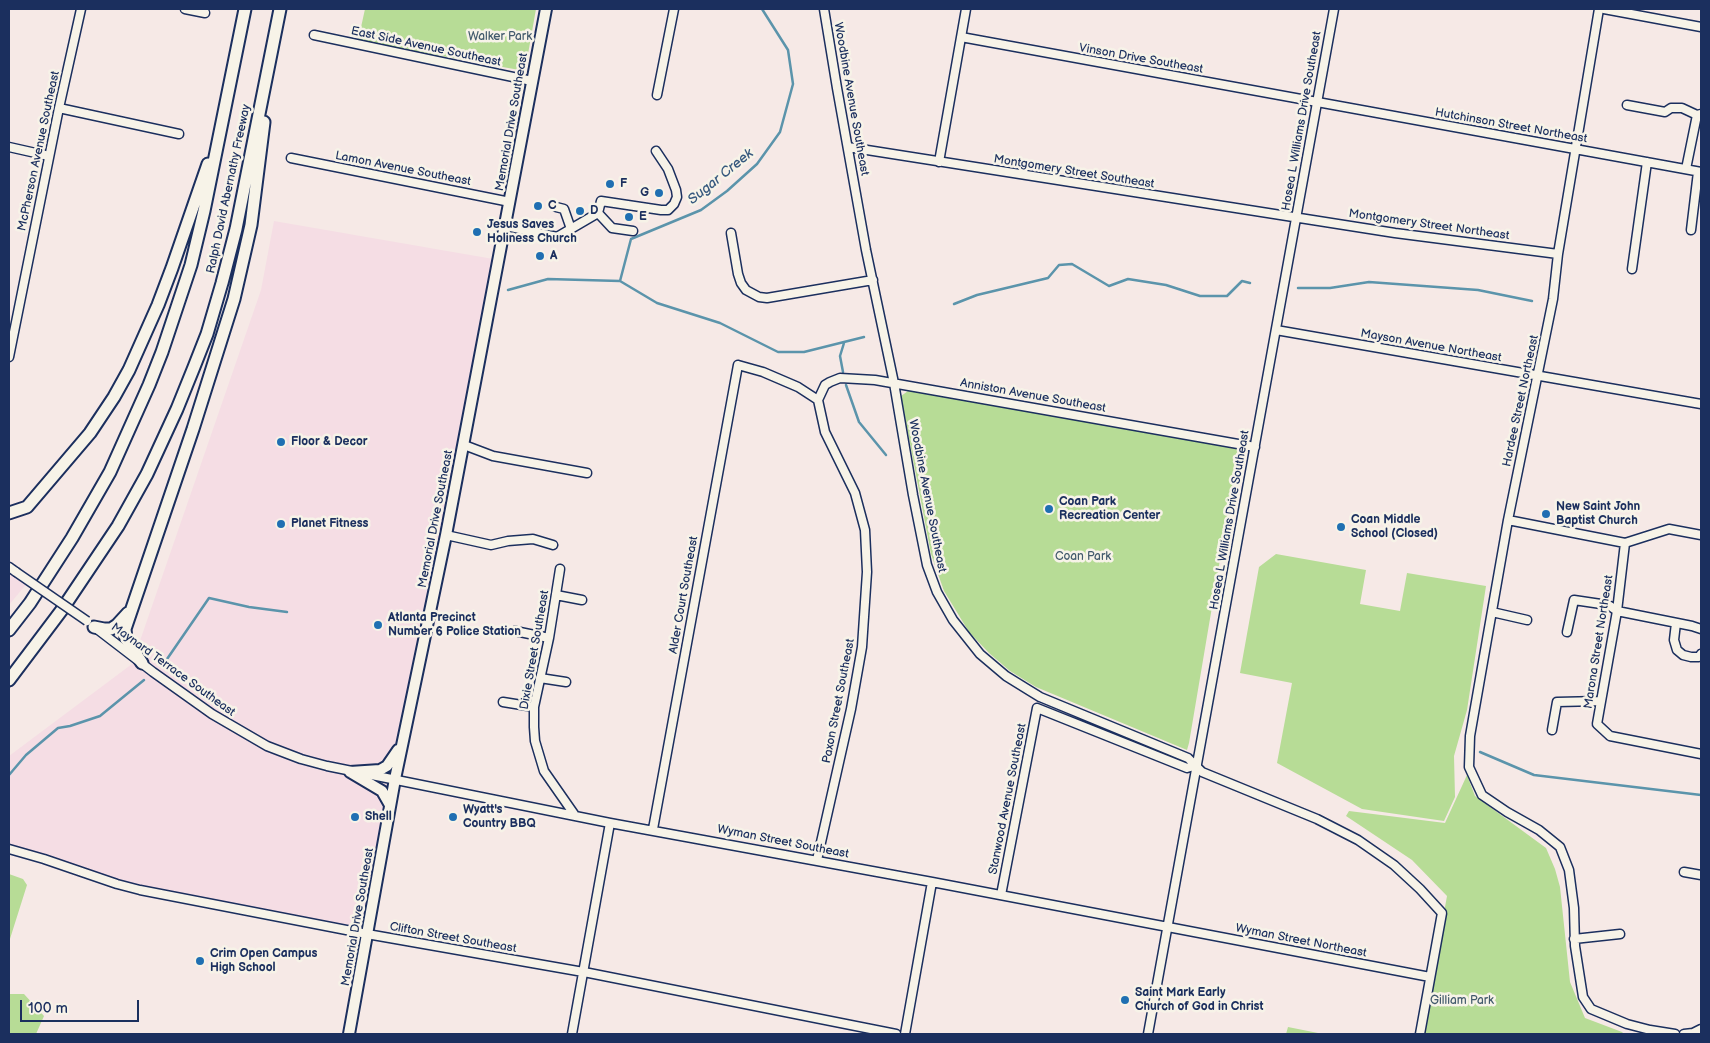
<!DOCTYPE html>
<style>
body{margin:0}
#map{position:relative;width:1710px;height:1043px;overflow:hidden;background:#f6e9e6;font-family:"Balsamiq Sans",sans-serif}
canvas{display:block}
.frame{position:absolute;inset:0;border:10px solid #1b2f5e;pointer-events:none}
.scale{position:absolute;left:20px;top:1000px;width:119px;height:22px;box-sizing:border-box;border:2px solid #1b2f5e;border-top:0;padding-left:6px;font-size:15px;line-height:18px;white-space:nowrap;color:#1b2f5e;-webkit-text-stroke:4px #f7f3e8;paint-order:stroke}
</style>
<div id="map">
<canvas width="1710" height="1043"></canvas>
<div class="frame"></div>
<div class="scale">100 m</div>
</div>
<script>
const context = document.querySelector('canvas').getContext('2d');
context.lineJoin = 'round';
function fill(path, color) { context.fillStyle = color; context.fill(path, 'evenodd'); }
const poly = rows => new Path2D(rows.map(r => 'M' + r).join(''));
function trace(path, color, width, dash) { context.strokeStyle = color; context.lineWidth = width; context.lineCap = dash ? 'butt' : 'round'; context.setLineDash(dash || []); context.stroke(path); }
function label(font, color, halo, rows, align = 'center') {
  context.font = font + ' "Balsamiq Sans",sans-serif'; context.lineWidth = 5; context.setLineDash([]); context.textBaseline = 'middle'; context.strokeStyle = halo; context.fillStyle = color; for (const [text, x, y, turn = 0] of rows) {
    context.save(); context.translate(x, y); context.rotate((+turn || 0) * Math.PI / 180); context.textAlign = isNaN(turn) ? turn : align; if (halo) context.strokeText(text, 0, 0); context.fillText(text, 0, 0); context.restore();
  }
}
fill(poly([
 [274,221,499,260,371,936,122,884,9,850,9,756,132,664,261,290],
 [9,567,28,582,9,605]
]), '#f5dde4');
fill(poly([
 [365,9,536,9,525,71,358,41],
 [908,391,1239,447,1189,743,1187,750,1036,687,1010,671,989,653,969,632,944,591,931,554,901,396],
 [1276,554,1366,570,1360,604,1400,611,1407,573,1486,586,1467,710,1454,756,1455,797,1444,821,1362,809,1277,763,1292,683,1240,673,1259,567],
 [1467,775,1475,796,1546,848,1555,869,1560,887,1570,982,1585,1018,1622,1032,1624,1034,1422,1034,1447,896,1412,860,1346,816,1349,811,1445,823],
 [9,874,23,879,27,885,9,942],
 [9,994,24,994,44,1016,36,1034,9,1034],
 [1288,1027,1323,1034,1286,1034]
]), '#b7dc96');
trace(poly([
 [620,281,631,239,701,210,727,191,757,164,780,132,793,84,788,50,762,9],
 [1298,288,1330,288,1369,282,1478,290,1532,301],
 [508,290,548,279,620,281,657,303,720,323,778,352,804,352,864,337],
 [954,304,977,295,1048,278,1059,265,1072,264,1109,286,1128,279,1166,285,1200,296,1227,296,1242,281,1250,283],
 [843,372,840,356,844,343],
 [846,385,859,422,886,455],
 [165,662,209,598,249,607,287,612],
 [1480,752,1534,775,1701,795],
 [9,775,26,755,58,728,70,726,100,716,144,680]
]), '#5b94ab', 2.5);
const minor = poly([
 [185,9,205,13],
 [824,9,837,88,866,250,894,383,913,495,927,565,937,592,953,620,980,654,1006,676,1027,689,1040,697,1188,758,1202,772,1317,819,1358,840,1394,865,1420,889,1442,913,1420,1034],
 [1599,9,1558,254,1553,299,1508,520,1470,736,1469,767,1482,795,1507,812,1539,830,1560,847,1569,870,1574,908,1575,946,1583,997,1591,1009,1627,1024,1650,1030,1675,1034],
 [1604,9,1701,27],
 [314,35,532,81],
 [961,37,1701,172],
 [657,95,674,9],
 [1627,105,1665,112,1671,108,1682,108,1697,115,1701,114],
 [59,108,179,134],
 [9,147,49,156],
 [848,147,1395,233,1558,254],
 [291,158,510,202],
 [939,162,966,9],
 [1686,169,1697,115],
 [556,207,564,209,571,229],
 [598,213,612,228,633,231],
 [506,226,557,237,598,213,601,201,661,210,668,210,674,204,677,197,676,190,668,169,656,151],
 [1691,230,1698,172],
 [731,233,738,274,741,283,746,290,759,297,767,298,873,280],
 [1632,269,1647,162],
 [1276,330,1701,404],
 [9,357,59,108,81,9],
 [818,400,825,385,830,382,840,378,875,380,1255,447],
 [464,445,493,456,587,473],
 [1508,520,1625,543,1669,529,1701,535],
 [446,535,491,545,508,541,533,539,553,545],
 [1625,543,1617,611,1597,724,1610,736,1701,754],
 [9,567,16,572],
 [560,569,549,638,534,707,534,727,535,741,544,771,574,814],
 [556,595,582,600],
 [1492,612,1527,620],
 [1676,623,1674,640,1677,650,1683,655,1691,657,1699,657,1701,654],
 [97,629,153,672,212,714,267,746,301,759,327,766,610,823,932,882,1430,977],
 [515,631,549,638],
 [1567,632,1574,600,1601,604,1610,606,1617,611,1692,626,1701,629],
 [540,678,566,682],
 [503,702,534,707],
 [1552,730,1557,702,1600,701],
 [653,829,738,365,763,372,798,387,818,400,825,432,855,493,865,530,867,572,862,647,851,709,817,860],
 [9,849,44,859,117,884,140,890,367,934,589,973,896,1034],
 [1684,872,1701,875],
 [1001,895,1037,708,1187,768,1197,765],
 [1574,939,1620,934],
 [572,1034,610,823],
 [905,1034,932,882],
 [1148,1034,1334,9],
 [1684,1034,1693,1033,1701,1029]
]);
const major = poly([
 [350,772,380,770,387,766,398,750],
 [350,772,382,791,390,805],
 [349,1034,395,779,446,535,546,9]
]);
const highway = poly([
 [9,513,27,507,90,433,114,397,129,370,158,305,172,268,208,164],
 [94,627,104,629,111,629,117,625,128,613],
 [9,630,30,603,72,538,110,472,149,385,162,352,191,265,204,211,245,9],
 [142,663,126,639,125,629,193,429,234,299,251,225,264,122],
 [9,680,61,611,118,526,147,474,177,409,194,367,207,334,222,283,236,229,280,9]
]);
trace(minor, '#1b2f5e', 11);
trace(major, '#1b2f5e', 14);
trace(highway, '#1b2f5e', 15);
trace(minor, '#f7f3e8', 8);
trace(major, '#f7f3e8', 10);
trace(highway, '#f7f3e8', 11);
const minorBridge = poly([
 [16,572,87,621]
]);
trace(minorBridge, '#1b2f5e', 11, []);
trace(minorBridge, '#f7f3e8', 8);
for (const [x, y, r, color] of [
 [610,184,5,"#1f6fb2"],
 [659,193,5,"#1f6fb2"],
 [538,206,5,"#1f6fb2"],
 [580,211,5,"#1f6fb2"],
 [629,217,5,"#1f6fb2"],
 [477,232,5,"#1f6fb2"],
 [540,256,5,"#1f6fb2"],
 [281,442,5,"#1f6fb2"],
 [1049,509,5,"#1f6fb2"],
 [1546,514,5,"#1f6fb2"],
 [281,524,5,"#1f6fb2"],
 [1341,527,5,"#1f6fb2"],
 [378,625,5,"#1f6fb2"],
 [355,817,5,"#1f6fb2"],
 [453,817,5,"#1f6fb2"],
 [200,961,5,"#1f6fb2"],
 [1125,1000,5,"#1f6fb2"]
]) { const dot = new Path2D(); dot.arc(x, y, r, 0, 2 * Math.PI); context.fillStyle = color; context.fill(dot); trace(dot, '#f7f3e8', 2); }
label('12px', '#425a6c', '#f7f3e8', [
 ["Walker Park",500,37],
 ["Coan Park",1083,557],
 ["Gilliam Park",1462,1001]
]);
label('12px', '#1b2f5e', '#f7f3e8', [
 ["East Side Avenue Southeast",426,47,12],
 ["Vinson Drive Southeast",1141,59,10],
 ["Woodbine Avenue Southeast",851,99,80],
 ["Hosea L Williams Drive Southeast",1302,121,-80],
 ["Memorial Drive Southeast",512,122,-80],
 ["Hutchinson Street Northeast",1511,126,10],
 ["McPherson Avenue Southeast",39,151,-78],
 ["Lamon Avenue Southeast",403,169,11],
 ["Montgomery Street Southeast",1074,172,9],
 ["Ralph David Abernathy Freeway",229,189,-78],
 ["Montgomery Street Northeast",1429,225,8],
 ["Mayson Avenue Northeast",1431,346,10],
 ["Anniston Avenue Southeast",1033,396,10],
 ["Hardee Street Northeast",1521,401,-78],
 ["Woodbine Avenue Southeast",927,496,79],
 ["Memorial Drive Southeast",436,519,-79],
 ["Hosea L Williams Drive Southeast",1230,520,-80],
 ["Alder Court Southeast",684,595,-80],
 ["Marona Street Northeast",1599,642,-81],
 ["Dixie Street Southeast",535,650,-80],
 ["Maynard Terrace Southeast",173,670,36],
 ["Paxon Street Southeast",839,701,-79],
 ["Stanwood Avenue Southeast",1008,799,-79],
 ["Wyman Street Southeast",783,842,11],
 ["Memorial Drive Southeast",358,917,-80],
 ["Clifton Street Southeast",453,938,10],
 ["Wyman Street Northeast",1301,941,11]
]);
label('bold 12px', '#1b2f5e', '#f7f3e8', [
 ["F",620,184],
 ["G",649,193,"right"],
 ["C",548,206],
 ["D",590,211],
 ["E",639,217],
 ["Jesus Saves",487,225],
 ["Holiness Church",487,239],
 ["A",550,256],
 ["Floor & Decor",291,442],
 ["Coan Park",1059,502],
 ["Recreation Center",1059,516],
 ["New Saint John",1556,507],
 ["Baptist Church",1556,521],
 ["Coan Middle",1351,520],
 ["School (Closed)",1351,534],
 ["Planet Fitness",291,524],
 ["Atlanta Precinct",388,618],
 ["Number 6 Police Station",388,632],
 ["Wyatt's",463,810],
 ["Country BBQ",463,824],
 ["Shell",365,817],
 ["Crim Open Campus",210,954],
 ["High School",210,968],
 ["Saint Mark Early",1135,993],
 ["Church of God in Christ",1135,1007]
], 'left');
label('italic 14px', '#36597e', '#f7f3e8', [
 ["Sugar Creek",721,177,-39]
]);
</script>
